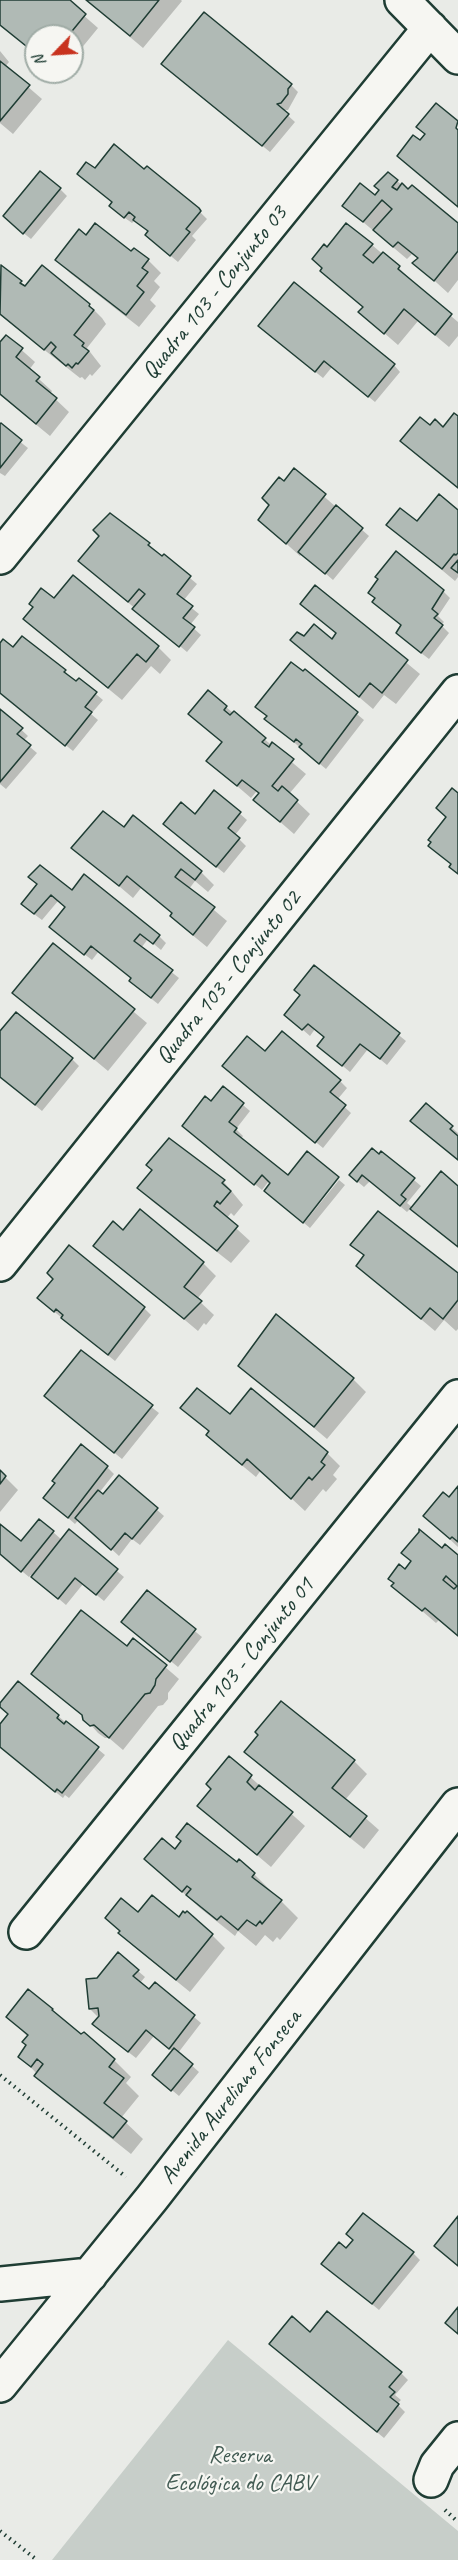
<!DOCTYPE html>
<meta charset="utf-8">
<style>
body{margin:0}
#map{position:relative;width:458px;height:2560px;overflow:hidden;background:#e9ebe7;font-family:Caveat,sans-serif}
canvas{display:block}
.north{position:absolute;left:24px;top:24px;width:60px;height:60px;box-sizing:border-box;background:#f6f6f2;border:2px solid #a0aca6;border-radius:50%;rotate:245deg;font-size:16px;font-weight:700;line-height:24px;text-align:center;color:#1f3d34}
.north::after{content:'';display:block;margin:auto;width:21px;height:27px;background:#c8321e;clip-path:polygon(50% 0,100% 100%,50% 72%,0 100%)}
</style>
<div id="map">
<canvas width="458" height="2560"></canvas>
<div class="north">N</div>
</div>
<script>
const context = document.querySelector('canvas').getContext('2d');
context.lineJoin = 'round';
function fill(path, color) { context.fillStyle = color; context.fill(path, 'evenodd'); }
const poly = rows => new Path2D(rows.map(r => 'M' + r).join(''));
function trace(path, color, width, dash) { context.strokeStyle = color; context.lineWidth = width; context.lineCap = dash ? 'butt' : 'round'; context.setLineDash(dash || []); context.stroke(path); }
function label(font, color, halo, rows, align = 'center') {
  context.font = font + ' Caveat,sans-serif'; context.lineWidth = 4.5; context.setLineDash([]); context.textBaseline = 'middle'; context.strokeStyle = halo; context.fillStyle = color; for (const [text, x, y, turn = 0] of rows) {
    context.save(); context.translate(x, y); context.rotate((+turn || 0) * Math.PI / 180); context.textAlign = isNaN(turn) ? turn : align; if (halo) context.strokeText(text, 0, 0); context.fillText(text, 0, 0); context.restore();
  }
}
fill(poly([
 [228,2340,458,2531,458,2560,52,2560]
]), '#c7cec9');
fill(poly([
 [0,0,66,0,98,28,80,50,76,47,72,52,72,36,36,36,36,55,0,24],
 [86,0,181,0,182,1,143,48],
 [0,51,9,62,5,67,42,99,13,134,0,123],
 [170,71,291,85,298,92,288,110,282,110,295,122,270,152],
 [95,171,200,212,207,219,192,236,196,240,178,262,154,242,149,232,135,220,132,223,118,213,113,203,79,174],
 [397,181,409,191,458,225,458,280,448,293,415,263,418,259,412,254,407,259,344,206,375,197],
 [60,189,67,196,31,239,11,223],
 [86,237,148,260,161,273,154,281,160,287,150,300,156,306,139,327,70,273,57,260],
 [372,245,399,268,412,281,411,282,458,322,458,336,449,347,418,321,398,345,360,312,364,308,322,271,327,249],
 [1,267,26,287,89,305,102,318,106,324,87,348,101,366,92,376,90,374,85,380,82,377,80,378,0,315],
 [267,333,394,365,400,372,375,402,332,367,323,378],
 [7,337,35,362,29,370,52,391,50,394,69,412,50,436,0,395,0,343],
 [0,426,28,448,5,476,0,473],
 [295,471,369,536,333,580,302,553,300,556,260,520],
 [458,512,458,577,455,581,388,525,417,523],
 [135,532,156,551,155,553,162,558,164,556,197,584,183,601,199,614,190,625,201,635,187,652,87,568],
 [315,587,420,674,396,704,384,695,373,709,292,640,304,638,332,641,337,634,302,604],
 [443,591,450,598,438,616,444,622,441,625,449,633,429,659,404,640,402,626,374,602],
 [54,600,158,647,171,660,160,674,151,666,122,700,39,632],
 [0,646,65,671,76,684,79,680,103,700,91,714,98,720,73,751,8,699,0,688],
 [305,671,364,720,326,769,273,725],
 [226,707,306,774,289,794,310,814,294,834,255,800,260,794,256,792,251,798,208,761,223,743,190,714],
 [0,710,28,736,23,741,37,753,6,789,0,784],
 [215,792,247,820,235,835,246,846,224,873,172,831,196,816],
 [125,829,201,872,214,885,208,892,195,881,189,889,227,921,207,947,185,929,172,916,173,914,141,888,133,898,73,847],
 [39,885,72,892,159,936,166,943,161,950,148,939,141,948,179,978,158,1004,138,988,133,978,99,951,92,960,58,934,67,908,58,901,42,920,30,911],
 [54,945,147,1023,108,1071,14,993],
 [315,967,406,1041,387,1065,368,1049,350,1072,326,1052,325,1037,315,1029,310,1036,286,1015,301,995],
 [0,1033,72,1059,79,1066,42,1111,0,1076],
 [265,1053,340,1081,347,1088,337,1100,351,1113,323,1148,230,1072],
 [223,1088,250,1111,236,1129,243,1136,241,1139,288,1178,337,1178,272,1183,269,1181,262,1190,191,1132],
 [426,1105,458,1133,458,1161,412,1121],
 [169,1140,224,1182,243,1205,234,1216,231,1213,226,1219,250,1241,231,1263,152,1201,139,1188,154,1171],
 [382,1153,421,1186,407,1203,413,1208,458,1187,458,1247,411,1208,407,1212,370,1181,364,1187,352,1177],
 [339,1180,345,1185,310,1228,304,1223],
 [123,1232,203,1263,216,1276,197,1299,214,1315,206,1325,204,1323,198,1331,95,1245],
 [352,1245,458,1276,458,1329,456,1331,444,1320,435,1331,358,1266,365,1257],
 [46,1305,144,1308,151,1315,115,1361],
 [81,1352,159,1413,122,1459,53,1403],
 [240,1365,353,1379,366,1392,327,1439],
 [182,1408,230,1416,327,1453,340,1466,333,1475,337,1479,326,1492,323,1489,305,1511,261,1470,256,1477,221,1448,208,1435,210,1433],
 [107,1467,114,1474,99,1493,103,1496,119,1477,164,1516,140,1545,132,1539,119,1556,79,1519,75,1524,52,1504,57,1483],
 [0,1472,18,1490,0,1512],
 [458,1489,458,1547,425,1516,449,1499],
 [0,1526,22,1543,53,1532,62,1540,69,1531,124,1577,104,1601,83,1584,66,1605,31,1575,29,1577,0,1553],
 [442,1550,458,1557,458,1636,439,1620,436,1623,393,1586,412,1562,403,1553],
 [147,1592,202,1637,178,1667,130,1628],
 [134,1640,179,1679,168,1693,168,1699,163,1705,158,1706,123,1750,109,1738,105,1738,98,1733,84,1717,33,1674,127,1648],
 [58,1716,105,1755,69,1798,65,1795,63,1798,0,1747,0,1727],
 [246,1752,354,1761,367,1774,345,1800,379,1830,364,1849,259,1765],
 [229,1758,305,1826,271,1867,199,1806,213,1789],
 [175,1851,254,1874,298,1918,280,1940,277,1937,273,1942,265,1935,256,1946,238,1931,235,1936,200,1908,146,1859],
 [138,1914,179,1919,212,1935,225,1948,190,1992,133,1946,107,1918],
 [138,1971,145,1977,140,1983,149,1991,155,1984,201,2023,178,2053,199,2072,179,2096,161,2081,173,2052,154,2036,136,2058,101,2031,102,2015,97,2016,90,2009],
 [8,2017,82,2036,114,2060,131,2077,126,2083,139,2096,121,2118,143,2139,131,2154,53,2092,36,2075,37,2074,20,2056,28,2046,28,2037],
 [346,2250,413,2253,420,2260,379,2310,323,2264],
 [310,2334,401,2373,408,2380,395,2395,401,2400,397,2404,405,2412,384,2438,278,2351]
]), '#0003');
const building = poly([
 [0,0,70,0,86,14,68,36,36,36,36,54,0,25,0,0],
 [86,0,159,0,130,36,86,0],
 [204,12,292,84,288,89,288,94,281,103,277,104,289,114,262,146,161,64,204,12],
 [0,61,30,85,0,121,0,61],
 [436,103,458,121,456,128,458,130,458,207,397,156,413,135,420,140,425,134,416,127,436,103],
 [114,144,144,169,147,166,199,208,201,211,186,229,190,232,170,256,145,235,148,231,133,220,135,217,129,212,124,218,109,206,112,202,77,174,86,162,95,168,114,144],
 [40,171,61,188,23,234,3,216,40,171],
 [388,172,398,180,392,187,397,190,402,183,408,189,412,185,458,223,458,251,434,281,412,263,418,258,398,242,393,247,373,230,392,209,382,200,363,222,342,206,360,183,375,195,379,190,374,186,388,172],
 [95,223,131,251,134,248,149,259,142,268,148,272,137,286,144,292,126,315,55,260,79,229,86,235,95,223],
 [346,223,373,244,363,255,373,263,383,252,400,266,398,269,452,314,435,335,404,309,384,334,358,312,363,307,320,271,322,268,312,259,324,244,327,247,346,223],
 [1,265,22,281,20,283,25,286,42,265,90,304,89,306,94,310,74,335,84,343,82,346,89,351,78,364,76,363,72,368,68,364,66,366,51,353,56,347,51,342,44,350,0,314,1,265],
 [294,282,395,364,368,397,324,361,315,372,258,326,294,282],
 [6,335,23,348,16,357,40,377,36,381,57,398,36,424,0,394,0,342,6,335],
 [454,413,458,416,458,488,400,441,420,417,430,425,435,419,443,427,454,413],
 [1,423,22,440,0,468,0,424,1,423],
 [294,468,326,494,286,544,258,520,269,505,262,498,279,477,284,481,294,468],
 [439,494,458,510,458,553,456,555,454,554,442,569,386,525,400,508,417,521,439,494],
 [336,505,363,528,325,574,298,552,336,505],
 [110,513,150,543,148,545,162,556,164,554,191,576,177,594,193,606,183,618,195,627,179,647,132,609,145,594,139,589,128,602,78,561,99,536,93,530,110,513],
 [396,551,444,590,432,609,438,614,434,618,443,625,421,653,396,633,401,625,372,602,375,598,368,593,378,579,375,577,396,551],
 [458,560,458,573,451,568,458,560],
 [73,575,159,646,146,662,137,654,108,688,23,619,33,607,29,604,41,588,54,598,73,575],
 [315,585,408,660,382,693,370,683,359,697,290,640,297,632,304,636,314,624,332,639,336,633,300,604,315,585],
 [22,636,66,670,64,672,76,681,79,678,97,692,85,707,92,712,65,746,0,693,0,643,3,639,13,647,22,636],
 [291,662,303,671,305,669,358,712,319,764,299,747,302,744,296,739,294,742,264,719,267,716,255,707,291,662],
 [208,690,227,706,224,710,230,715,234,711,266,738,262,742,269,747,272,742,294,759,272,786,278,791,282,786,298,800,280,822,253,800,259,793,242,780,237,786,206,761,222,742,188,714,208,690],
 [0,709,23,728,17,734,31,745,0,782,0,709],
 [452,788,458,793,458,874,449,867,451,864,428,846,431,842,428,840,446,817,436,808,452,788],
 [214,790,241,812,228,828,240,838,216,867,163,824,181,802,195,814,214,790],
 [103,811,124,827,133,815,202,871,195,880,181,869,175,877,215,907,193,935,170,916,172,913,127,876,119,886,71,848,103,811],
 [40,865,72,890,84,874,160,935,153,944,140,934,134,941,173,970,151,998,129,981,131,978,91,946,84,955,49,927,65,907,51,895,34,914,21,904,37,884,28,877,40,865],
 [53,943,135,1009,94,1059,12,993,53,943],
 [314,965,400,1033,380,1059,360,1044,342,1066,317,1046,324,1037,308,1024,302,1030,284,1015,300,995,294,990,314,965],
 [16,1012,73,1058,35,1105,0,1077,0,1031,16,1012],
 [282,1031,341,1080,330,1092,346,1105,315,1143,222,1066,247,1036,265,1051,282,1031],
 [223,1086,244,1103,229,1122,237,1128,234,1132,288,1175,307,1151,339,1177,303,1223,264,1191,270,1183,262,1175,254,1185,182,1126,205,1096,211,1101,223,1086],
 [426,1103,453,1126,450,1129,458,1136,458,1160,410,1121,426,1103],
 [169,1138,225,1180,222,1183,231,1191,220,1204,217,1201,214,1206,238,1226,217,1251,137,1188,152,1170,146,1165,169,1138],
 [372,1148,379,1154,381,1151,415,1178,401,1195,406,1199,400,1206,362,1175,357,1182,349,1175,372,1148],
 [441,1171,458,1186,458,1247,410,1209,441,1171],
 [140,1209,204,1262,184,1287,202,1301,184,1319,93,1246,113,1221,123,1230,140,1209],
 [378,1211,458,1273,458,1300,443,1319,430,1308,421,1319,356,1266,364,1255,350,1245,378,1211],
 [69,1245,145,1307,108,1355,61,1318,63,1315,56,1309,54,1312,37,1298,53,1279,47,1273,69,1245],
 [276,1314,354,1378,314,1427,238,1366,276,1314],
 [81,1350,153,1405,114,1453,44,1396,81,1350],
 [197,1388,230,1414,251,1388,328,1452,321,1462,325,1465,312,1480,309,1477,291,1499,247,1459,242,1465,206,1435,209,1431,180,1408,197,1388],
 [81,1444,108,1466,68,1518,43,1498,55,1483,52,1481,81,1444],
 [0,1470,6,1476,0,1484,0,1470],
 [119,1475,158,1508,132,1539,125,1533,111,1550,75,1518,98,1490,103,1494,119,1475],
 [458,1486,458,1542,452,1537,450,1539,423,1516,443,1492,449,1497,458,1486],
 [39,1519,54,1531,21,1572,0,1554,0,1524,21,1541,39,1519],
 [69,1529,118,1569,96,1595,75,1578,58,1599,31,1577,69,1529],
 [419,1529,442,1548,445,1544,458,1555,458,1636,425,1608,422,1611,391,1586,394,1583,388,1579,399,1564,405,1569,411,1561,401,1553,419,1532,419,1529],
 [446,1576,457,1586,454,1589,443,1580,446,1576],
 [147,1590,196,1629,170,1662,121,1622,147,1590],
 [81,1610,127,1646,133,1638,167,1665,156,1679,155,1685,150,1693,145,1694,109,1738,94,1725,90,1726,83,1720,82,1715,31,1674,81,1610],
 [18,1681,59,1715,57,1718,64,1724,66,1721,99,1747,62,1793,57,1789,55,1792,0,1747,0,1724,8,1714,0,1707,0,1703,18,1681],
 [281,1701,355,1760,332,1788,367,1816,350,1837,244,1752,258,1735,255,1732,281,1701],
 [229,1756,252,1775,247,1782,255,1790,259,1785,293,1812,257,1855,197,1806,211,1789,206,1784,229,1756],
 [187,1823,237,1862,239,1859,255,1873,252,1877,282,1900,262,1924,260,1921,256,1926,247,1920,238,1930,221,1916,217,1920,186,1895,191,1889,187,1886,182,1892,144,1859,162,1838,175,1849,181,1841,176,1837,187,1823],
 [152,1895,179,1917,183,1911,185,1913,187,1911,213,1934,176,1980,118,1933,120,1931,105,1918,121,1898,138,1912,152,1895],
 [118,1952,139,1970,133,1976,149,1989,155,1982,195,2015,169,2049,146,2030,128,2052,92,2024,99,2016,98,2008,89,2009,86,1979,97,1978,118,1952],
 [28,1989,53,2009,52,2010,81,2034,84,2032,115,2059,109,2067,124,2078,104,2103,127,2121,113,2138,34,2076,43,2064,37,2059,31,2067,18,2057,26,2045,22,2042,28,2035,6,2017,28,1989],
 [174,2048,193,2064,171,2091,152,2075,174,2048],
 [363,2213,414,2252,372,2304,321,2264,339,2242,346,2248,353,2240,346,2234,363,2213],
 [458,2216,458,2266,434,2246,458,2216],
 [458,2307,458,2334,445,2323,458,2307],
 [327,2311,402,2372,389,2387,395,2392,390,2397,399,2404,377,2432,269,2344,292,2316,310,2332,327,2311]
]);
fill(building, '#b0bab5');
trace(building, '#1f3d34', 1.5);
const minor = poly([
 [402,0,458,57],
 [0,557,430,28],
 [0,1264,458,692],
 [26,1932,458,1397],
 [0,2284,90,2275],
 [0,2385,152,2198,458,1805],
 [431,2480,437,2465,458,2439]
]);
trace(minor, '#1f3d34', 38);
trace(poly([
 [0,2075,126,2177],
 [445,2510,458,2522],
 [0,2531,37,2560]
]), '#1f3d34', 4, [1.5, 4.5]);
trace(minor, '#f6f6f2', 33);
label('24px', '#1f3d34', '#f6f6f2', [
 ["Quadra 103 - Conjunto 03",215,293,-51],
 ["Quadra 103 - Conjunto 02",229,978,-51],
 ["Quadra 103 - Conjunto 01",242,1665,-51],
 ["Avenida Aureliano Fonseca",231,2097,-52]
]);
label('24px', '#415a52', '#f6f6f2', [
 ["Reserva",240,2456],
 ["Ecológica do CABV",240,2484]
]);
</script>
